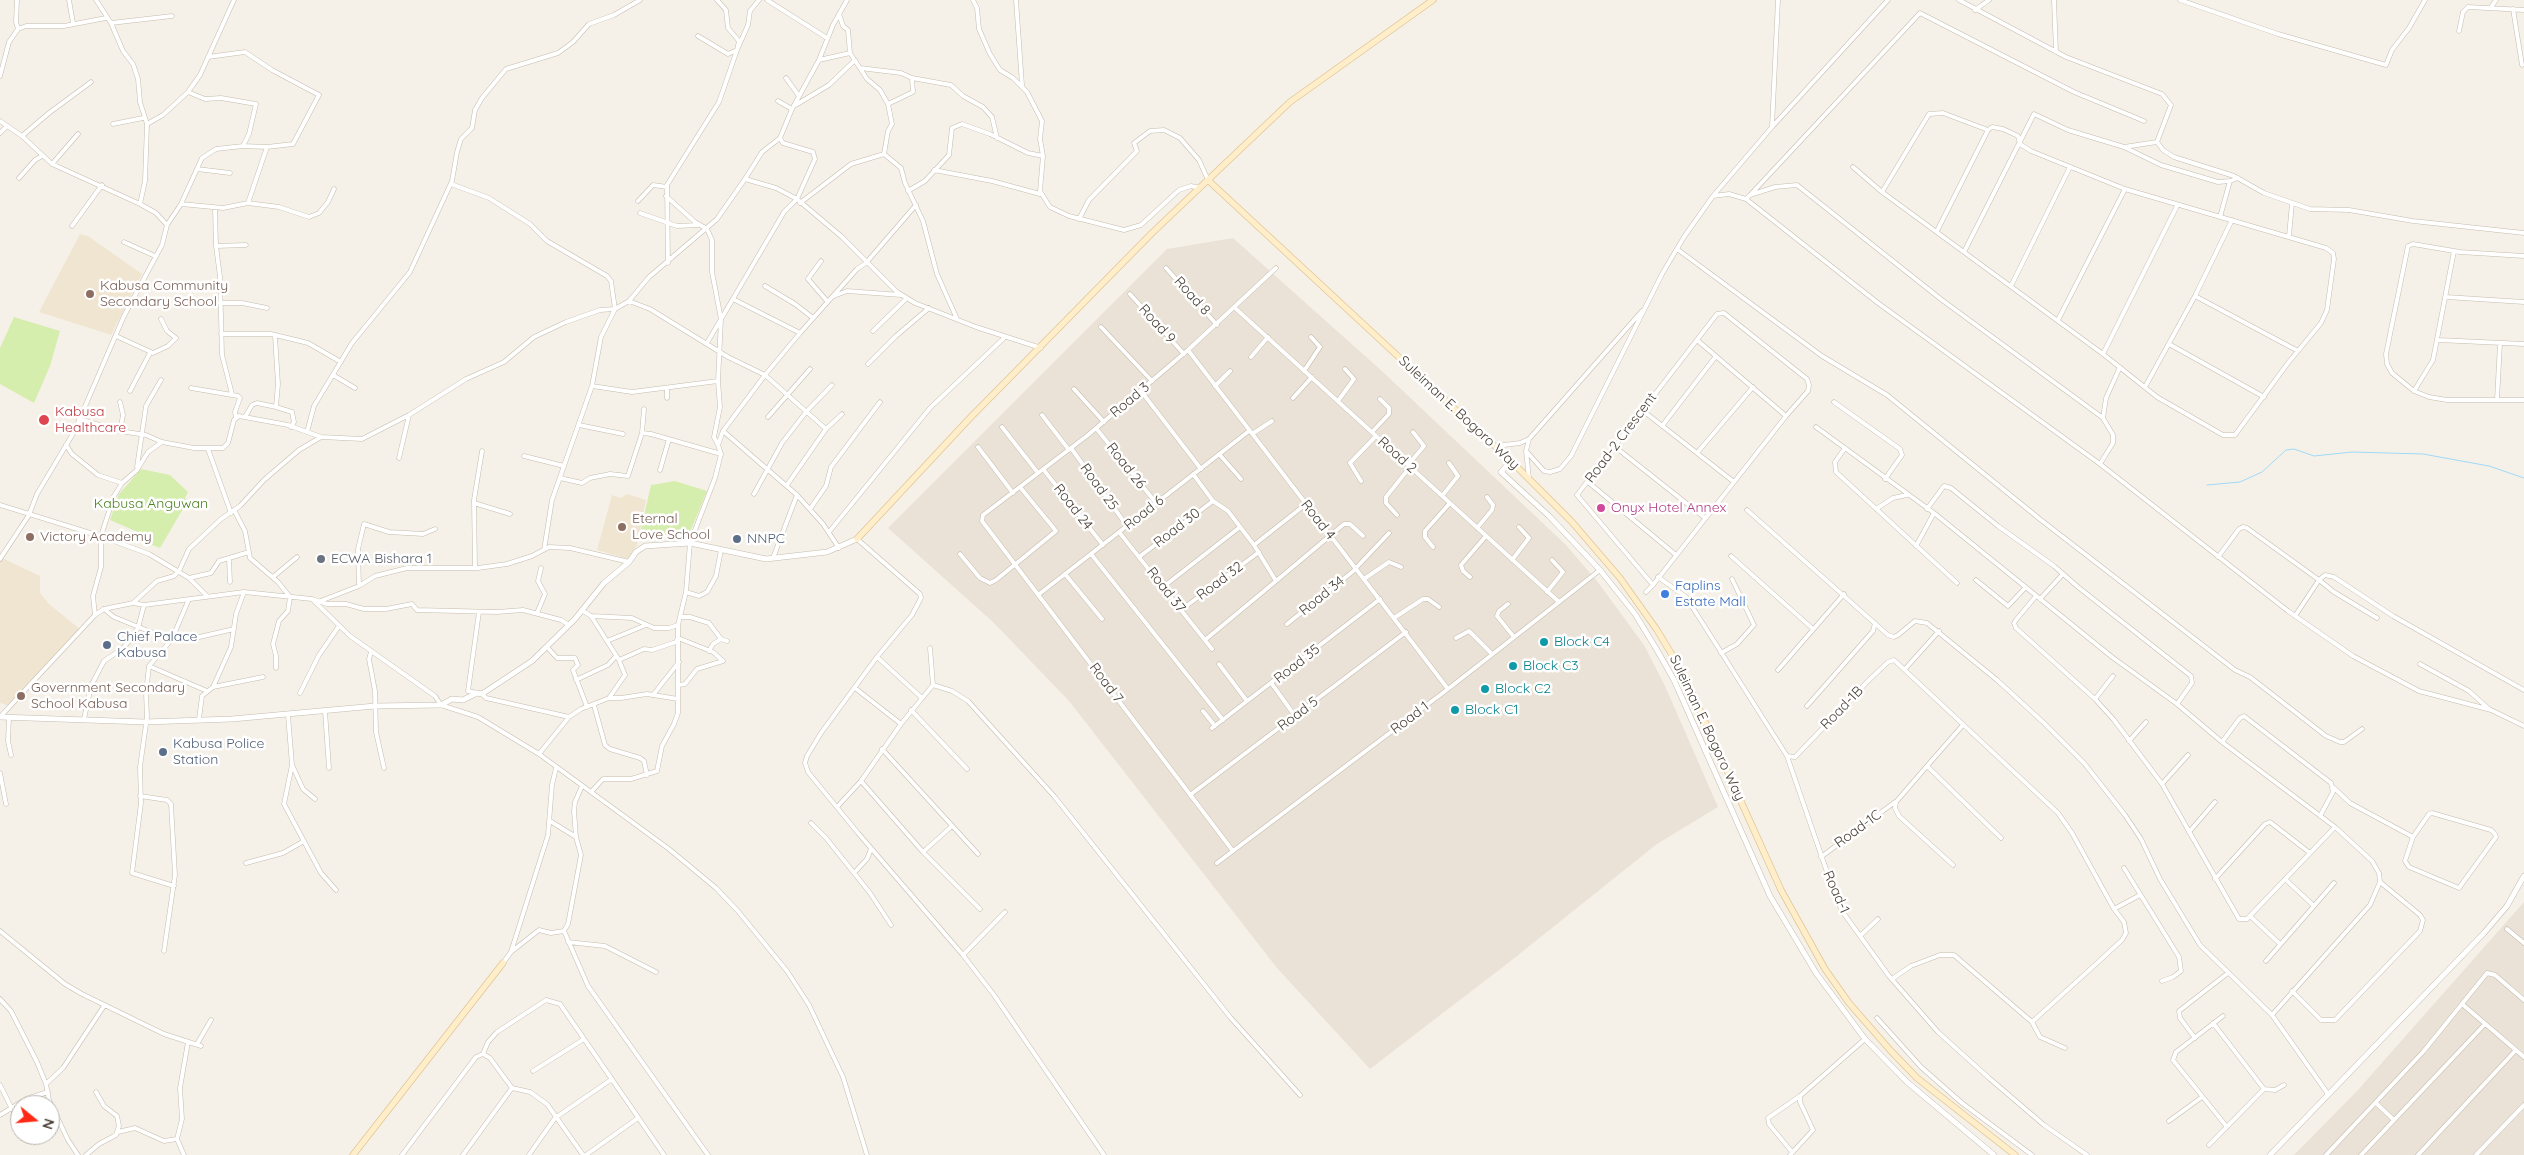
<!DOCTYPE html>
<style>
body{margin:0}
#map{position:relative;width:2524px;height:1155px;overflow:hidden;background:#f6f1e8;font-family:Quicksand,sans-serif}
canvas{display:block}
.north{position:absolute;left:10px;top:1095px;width:50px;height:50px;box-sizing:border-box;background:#fff;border:1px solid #b7b3af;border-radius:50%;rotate:107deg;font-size:14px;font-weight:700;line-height:20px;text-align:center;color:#4a4136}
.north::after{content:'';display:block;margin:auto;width:18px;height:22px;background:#ff2a16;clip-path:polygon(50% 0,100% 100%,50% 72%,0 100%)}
</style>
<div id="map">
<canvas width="2524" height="1155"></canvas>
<div class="north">N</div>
</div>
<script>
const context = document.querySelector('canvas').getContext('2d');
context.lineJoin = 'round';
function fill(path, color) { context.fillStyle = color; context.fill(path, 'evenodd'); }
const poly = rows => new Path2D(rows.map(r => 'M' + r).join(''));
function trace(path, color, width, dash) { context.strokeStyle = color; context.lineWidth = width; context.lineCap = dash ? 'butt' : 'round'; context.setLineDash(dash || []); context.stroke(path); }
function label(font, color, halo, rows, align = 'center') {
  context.font = font + ' Quicksand,sans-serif'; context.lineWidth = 5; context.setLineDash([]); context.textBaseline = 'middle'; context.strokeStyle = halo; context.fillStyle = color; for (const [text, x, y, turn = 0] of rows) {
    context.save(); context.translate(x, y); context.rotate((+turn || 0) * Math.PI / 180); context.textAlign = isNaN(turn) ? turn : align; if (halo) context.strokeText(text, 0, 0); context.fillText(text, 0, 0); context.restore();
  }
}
fill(poly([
 [1233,238,1383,372,1566,545,1597,581,1644,645,1665,686,1718,807,1657,844,1512,960,1370,1069,1277,968,1069,701,994,623,888,528,1167,249],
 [2524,902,2524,1155,2294,1155,2357,1091]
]), '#eae2d6');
fill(poly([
 [80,234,88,236,142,274,111,335,39,312],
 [627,494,646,500,637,545,628,559,597,550,612,495,621,498],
 [2,558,40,576,40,593,49,604,81,630,10,706,0,703,0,562]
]), '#f0e5d1');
fill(poly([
 [14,317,60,331,50,366,34,403,0,384,0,348],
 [141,469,170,475,188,492,185,498,187,502,160,548,147,543,149,537,110,520,119,494],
 [675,481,707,491,687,539,641,529,651,485]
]), '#d5eead');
trace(poly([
 [2207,485,2240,482,2262,472,2286,450,2294,449,2314,456,2352,452,2423,454,2489,466,2524,478]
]), '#9fd9f8', 1);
const minor = poly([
 [17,0,16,22,18,29],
 [69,0,73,23],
 [96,0,111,23,123,51,133,64,138,79,140,102,147,124,145,181,140,204],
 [767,0,827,38],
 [973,0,977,8,979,29,990,54,1000,70,1013,78,1027,92,1042,121,1040,139,1043,156,1040,191,1050,207,1069,216,1124,230,1141,225,1179,190,1191,186,1200,188],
 [1016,0,1022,85],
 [1959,0,2066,57,2162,94,2171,105,2157,142,2163,150,2174,157,2234,176,2264,193,2310,209,2349,210,2413,221,2524,233],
 [2054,0,2056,52],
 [2180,0,2278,34,2386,65,2392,50,2409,28,2425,0],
 [2491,7,2496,0],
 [2513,9,2522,65],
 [1975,10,1989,0],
 [839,14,843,26,848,30,850,53,867,79,880,90,888,104,892,124,888,131,884,154,901,168,905,183,923,221,937,274,957,319],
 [111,23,172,16],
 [2459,31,2463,12,2468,7,2524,10],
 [698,36,728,54,737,50,748,25,750,11,759,0],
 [208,57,245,52,272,70,319,95,293,144,267,147,243,146],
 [819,60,850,53],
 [860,68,901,73,912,78,951,85,963,96,983,107,992,117,997,138],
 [0,76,9,42,18,29,26,26,64,26,106,18],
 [786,78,799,96],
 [778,101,792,109],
 [888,104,913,92,912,78],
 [794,106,829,85,855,60],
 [0,121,22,136,52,164,140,204,156,213,167,225],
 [113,124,143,118],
 [147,124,163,115,188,92,200,75,234,0],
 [1772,127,1888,0],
 [0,133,7,126],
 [22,136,49,113,91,82],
 [2124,147,2157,142],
 [52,164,78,134],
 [1853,167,1882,192,2103,354,2157,397,2223,435,2235,435,2288,363,2321,323,2327,310,2334,259,2333,253,2326,248,2125,189,2031,151,2020,144,2018,136,2003,129,1992,127,1988,130,1943,113,1929,114,1882,192],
 [197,169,230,173],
 [934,170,992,181,1040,194],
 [19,178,35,160,42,156],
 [745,179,762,152,780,138,792,109,819,60,833,25,847,0],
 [451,184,489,198,530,224,547,241,607,276,611,281,615,309,601,337,592,386,552,500,544,550],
 [908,191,925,181,949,155,952,128,962,124,990,134,1028,153,1043,156],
 [1752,193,1920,13,2074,92,2144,121],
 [666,196,695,222,707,229,712,240,712,272,721,319,718,381,720,407,714,437,718,445],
 [1713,196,1729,194,1746,199,1750,195,1775,187,1797,185,1942,300,2103,418,2113,435,2113,443,2100,464],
 [1746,199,1878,303,2100,464,2288,611,2353,656,2419,691,2491,710,2524,726],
 [638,201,653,185,667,187],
 [248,203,267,147],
 [800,203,851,164,884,154],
 [181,204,223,208,248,203,279,207,309,217,319,213,328,202,334,189],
 [215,208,216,246,220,277,222,355,232,394],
 [640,213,677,226,698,225],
 [2220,217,2230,181],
 [1079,219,1089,200,1137,151,1134,143,1150,131,1164,130,1180,138,1199,160,1208,180],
 [72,226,102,185],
 [1937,231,1988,130],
 [2289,236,2292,203],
 [124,242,155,256],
 [216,246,246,245],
 [1677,249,1822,356,1887,395,2041,520,2235,670,2250,677,2326,736,2340,742,2344,742,2362,729],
 [1964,252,2034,114,2068,130,2124,147,2161,165,2218,182,2230,181,2238,178],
 [2524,256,2460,252,2413,244,2408,246,2386,354,2387,364,2392,373,2414,391,2429,397,2447,400,2524,400],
 [821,261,808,279,827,301],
 [668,263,667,185,719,102,737,50,739,41,728,28,726,10,717,0],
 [1166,268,1217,325],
 [765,286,795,304,813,318],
 [2011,286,2070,167],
 [200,289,219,287],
 [1130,294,1184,354],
 [834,296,847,291,901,295],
 [2195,296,2298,351],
 [2446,297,2524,302],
 [733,299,800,333],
 [629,301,650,309,728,357,765,375,826,429],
 [220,303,242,303,267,308],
 [1235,308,1558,601],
 [2058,320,2125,189],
 [1101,327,1152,381],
 [873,331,907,298],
 [221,334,271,334,308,343,341,362],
 [116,336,153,353,168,346,176,338,167,331,161,319],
 [275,336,278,384,276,407,292,412,294,422,291,427],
 [1697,340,1786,416],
 [2438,340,2524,344],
 [707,343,784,212,797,199,815,159,813,152,783,143,780,138],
 [2169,344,2264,397],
 [1188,350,1448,689],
 [2103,354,2177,206],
 [1251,357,1268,337],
 [868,364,896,336,929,308],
 [1304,371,1320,347,1311,337],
 [333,375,355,388],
 [592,386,632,392,718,381],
 [1215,386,1230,371],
 [2145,387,2195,296,2232,220],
 [191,388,238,396,240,398,235,412,236,417],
 [667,388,667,398],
 [1074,389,1104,422],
 [130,391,150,353],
 [1141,391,1201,469],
 [2414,391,2433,360,2454,251],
 [1293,398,1312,377],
 [2497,400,2500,343],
 [1338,401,1354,379,1345,369],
 [120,402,123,415,120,431],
 [1834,402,1900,449,1902,455,1885,479],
 [1642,410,1734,482],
 [1042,415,1069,450],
 [245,417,252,405,257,403,276,407],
 [768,417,810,369],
 [2103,418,2106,398,2120,367],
 [79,419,120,431,146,435,162,442],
 [579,425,623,434],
 [1662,426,1716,356],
 [1002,427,1038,473],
 [1816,427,1934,513,2112,657,2177,704,2222,742,2335,827,2372,861,2379,873,2380,882,2370,905,2272,1015,2328,1094],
 [1096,428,1156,503],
 [723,431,797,495,823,524,839,548],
 [1372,432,1389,414,1389,408,1380,399],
 [642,433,651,434,721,454],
 [1252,434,1272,421],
 [321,437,307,432,314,406,352,343,410,272,452,181,457,152,461,139,472,128,475,110,482,98,506,69,558,53,573,42,589,24,614,15,640,0],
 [66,445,72,454,98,475,122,483],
 [1496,446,1520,443,1529,439],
 [1614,446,1705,518],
 [978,447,1013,493],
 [1071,448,1127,526],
 [1845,448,1835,462,1836,472,1957,583],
 [208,449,231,513],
 [1526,451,1544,471,1550,472,1560,469,1571,456,1662,274,1684,237,1713,196,1772,127,1778,0],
 [1697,453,1753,387],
 [1219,454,1241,479],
 [524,456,564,466],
 [399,458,409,415],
 [1408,465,1424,446,1413,432],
 [137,467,146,406,161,380],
 [1043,469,1103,545],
 [660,470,669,439],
 [560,478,582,483,590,478,610,474,628,476,642,433,644,409],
 [1529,478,1526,451,1529,439,1642,311],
 [1361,481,1350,463,1376,436],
 [1588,482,1676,555],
 [787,485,826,429,842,414],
 [754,494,782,443,806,412,832,385],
 [1442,496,1458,476,1449,463],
 [474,503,510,514],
 [0,505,103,537,149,554,189,578,207,596],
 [810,509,826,486,831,467,880,402],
 [1876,509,1893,498,1907,495],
 [1927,509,1944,486,1951,488,1998,526,2054,566,2078,587,2191,676,2192,683,2177,704],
 [234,510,245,531,250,558,278,582,290,597,288,611,279,621,273,644,276,656,276,668],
 [1747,510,1888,635,1894,637,1898,635,1915,621,1927,623,1997,680,2044,723,2084,763,2125,815,2141,839,2160,879,2200,945,2272,1015],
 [1397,515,1386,503,1386,497,1410,467],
 [1477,528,1492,510,1493,505,1487,497],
 [829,532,930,408,1005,337],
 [1119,532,1212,649],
 [857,539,920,594,921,598,912,615,877,657,821,733,807,756,805,763,808,772,858,833,963,955,994,995,1104,1155],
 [1254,545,1306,504],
 [1916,546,1934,513],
 [1433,547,1425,537,1425,531,1450,503],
 [960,554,980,578,990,583,996,580,1056,531,1020,487],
 [1091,554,1223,720],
 [1731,556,1813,629],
 [1139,557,1213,501,1193,474],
 [2218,557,2239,529,2243,527,2247,528,2319,580,2325,575,2334,577,2393,616,2524,690],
 [773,558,797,495],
 [0,559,29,515,37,494,74,432,124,316,162,245,167,225,181,204,202,158,216,149,243,146,249,134,256,104,221,98,205,99,188,92],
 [229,559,230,582],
 [1512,560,1529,538,1519,527],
 [475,568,474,500,482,451],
 [1356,568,1389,533],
 [1065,574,1102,619],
 [273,577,297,557],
 [1470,577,1463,571,1461,565,1486,536],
 [1658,577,1686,597,1787,756,1836,898,1842,911,1889,976,1938,1032,1989,1078,2044,1125,2087,1155],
 [189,578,211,573,219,561,249,552],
 [1364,579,1389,562,1401,567],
 [1976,580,2008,606,2025,588],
 [1276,581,1344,524,1350,524,1363,536],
 [359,586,358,549,364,524,389,532,423,534,435,529],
 [1163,587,1240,527],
 [686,592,690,543,715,478,721,454,718,445,723,431,765,375,800,333,857,269,866,263,916,205],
 [1547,592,1563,572,1552,560],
 [1646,592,1653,585,1786,416,1808,391,1809,385,1807,379,1724,313,1717,314,1577,495,1653,585],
 [1038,595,1249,431],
 [2036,596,2016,620,2014,623,2016,628,2095,699,2114,720,2162,784,2239,919,2247,919,2335,827],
 [312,599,350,636,435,696,441,705,478,717,539,754,669,849,716,888,737,910,787,971,809,1005,843,1077,867,1155],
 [2040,599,2063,574],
 [318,602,359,586,375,576,407,568,478,568,507,564,532,556,549,547,570,548,629,562],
 [133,603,144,605,244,592,312,599,327,604,346,604,364,609,386,609,412,604,417,610,497,612,523,610,561,620,569,625],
 [1508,604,1499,611,1497,616,1514,637],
 [104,609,114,617,156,634,195,638,234,629],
 [1181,610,1259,552],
 [583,611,591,616,632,618,654,628,669,628,678,625],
 [479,612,468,691,482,694,486,698,569,717],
 [537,613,545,594,538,581,541,568],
 [95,615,93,596,101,567,101,536,114,496,122,483,137,470,148,452,162,442,194,448,223,448,228,443,234,420,239,416,288,425,307,432],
 [591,616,619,660,625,675],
 [2295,616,2319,580,2334,592,2377,618],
 [681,617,690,617,709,623,721,639,727,641],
 [1394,618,1423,599,1428,599,1439,607],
 [1287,624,1356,569],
 [1456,638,1469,631,1492,654],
 [1205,640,1276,581,1254,545,1228,511,1213,501],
 [607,641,646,625],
 [547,647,557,658,575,658,578,665,573,670,587,707],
 [709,651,713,644,721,639],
 [371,652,369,659,375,691,376,732,384,768],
 [1721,653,1737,644,1754,625,1732,579],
 [877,657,922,698],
 [619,660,644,649,652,650,676,642,678,638,713,652,723,661,697,669,685,684,679,685],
 [1219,664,1247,701],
 [2420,664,2469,691,2489,709],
 [149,666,207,691],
 [1905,669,1939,631],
 [1778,670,1844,594],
 [576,680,608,665,616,656],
 [1272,684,1295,716],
 [933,685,952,691,968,701,1054,796,1230,1017,1300,1095],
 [213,687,263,677],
 [855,688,901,724],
 [300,693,319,655,339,626],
 [653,695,679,662],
 [609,698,621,698,647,694,678,699],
 [2095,699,2113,676],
 [594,705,605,745,610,749,640,758,644,761,647,775],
 [1807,706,1873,631,1875,623],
 [911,710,967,769],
 [325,711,329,768],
 [1203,711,1215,726],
 [288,715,292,765,284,804,321,873,336,890],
 [0,717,95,615,104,609,133,603,157,581,174,576,179,571,189,549,221,519,240,506,264,480,299,450,321,437,362,439,409,415,466,379,504,362,534,337,566,322,600,310,615,309,629,301,649,277,717,219,745,179,776,188,797,199,842,237,897,292,915,303,976,327,1041,348],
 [9,718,8,741,11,755],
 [84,719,91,686,104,661,123,648,131,639,138,628,144,605],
 [199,719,202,696,213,687,231,647,236,614,244,592],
 [1963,725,1927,766,2001,838],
 [1212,728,1380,599],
 [2129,741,2146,722],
 [2222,742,2240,718,2244,716,2331,783,2333,792,2320,816],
 [882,749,978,854],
 [539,754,569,717,581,709,609,698,625,675],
 [1787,756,1795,757,1868,681,1888,662,1894,660,2058,813,2072,833,2114,909,2124,922,2126,933,2122,940,2096,964,2032,1022],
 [1927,766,1896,802,1895,808,1899,816,1953,865],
 [293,767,303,789,315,799],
 [0,773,6,804],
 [861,781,923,852,980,909],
 [2162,784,2188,755],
 [2333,787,2350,803,2413,837],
 [591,792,603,779,631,779,657,771,662,746,674,724,678,713,678,625,686,592,699,596,707,592,716,576,721,550],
 [1190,795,1406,632],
 [140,796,167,800,171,804,175,875,164,951],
 [838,806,861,781,901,724,933,685,930,648],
 [2432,813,2491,830,2495,834,2496,837,2459,888,2409,867,2405,861,2413,837,2429,814,2432,813],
 [550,821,576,837],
 [811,823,826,838,870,893,891,925],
 [2189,832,2215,802],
 [1233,851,982,521,983,515,1088,435,1188,350,1276,268],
 [923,852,952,826],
 [1821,857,1895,802],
 [246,863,283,853,304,841],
 [1217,863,1448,689,1600,570],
 [2124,868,2179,957,2181,971,2173,977,2162,981],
 [854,873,867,859,871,849],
 [2215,879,2265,824,2270,822,2310,853],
 [2285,879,2314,906],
 [174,886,132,873,141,803,140,767,147,717,146,693,149,666,172,639,189,599],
 [2114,909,2140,895],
 [2250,916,2280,944],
 [2507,929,2524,943],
 [0,931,65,984,82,994,164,1034,201,1046],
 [564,931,588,986,708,1155],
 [1860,936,1878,919],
 [568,942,605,946,656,972],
 [511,952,548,835,552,785,556,768],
 [963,955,1005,912],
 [2266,961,2334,883],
 [503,963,511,952,539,930,551,933,564,931,568,924,581,855,576,837,574,811,575,802,582,786],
 [1892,979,1911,966,1940,955,1954,955,2032,1022,2040,1037,2065,1048],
 [2292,991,2321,1020,2335,1020,2420,931,2423,920,2420,915,2380,882],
 [0,999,11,1011,37,1062,46,1084,49,1100,68,1140,78,1155],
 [2462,1004,2524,1057],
 [2223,1016,2176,1052,2173,1060,2227,1127],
 [1877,1018,1921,1067,1962,1103,2032,1155],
 [2213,1023,2264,1089],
 [2195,1038,2180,1018,2179,1011,2228,973],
 [197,1044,211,1020],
 [483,1054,490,1058,512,1088,530,1092,547,1104,583,1155],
 [533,1071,584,1039],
 [46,1084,63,1068,104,1006],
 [0,1085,12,1109],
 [2264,1089,2275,1090,2284,1085],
 [2376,1103,2394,1120],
 [0,1115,26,1099,48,1092],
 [2169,1121,2202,1097],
 [118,1132,135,1128,164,1141,177,1139],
 [2209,1145,2264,1089],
 [1792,1152,1769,1124,1768,1118,1800,1096,1865,1039],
 [86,1155,99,1144,116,1135,119,1126,117,1116,104,1106,96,1092],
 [184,1155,177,1139,182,1119,180,1088,188,1042],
 [402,1155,476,1057,483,1054,488,1042,497,1032,546,1000,560,1004,664,1155],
 [463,1155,512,1088],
 [529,1155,555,1118,612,1079],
 [586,1155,638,1118],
 [1790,1155,1813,1130,1800,1102,1800,1096],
 [2326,1155,2423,1052,2487,973,2495,975,2524,1000],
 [2361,1155,2485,1024],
 [2418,1155,2516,1050],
 [2476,1155,2524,1105]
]);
const tertiary = poly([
 [1511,461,1501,472,1549,516,1600,570,1635,614,1657,650,1674,680,1770,896,1816,973,1865,1039,1907,1082,1994,1155],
 [0,717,145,722,232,719,375,706,441,705,452,699,463,700,477,693,482,694,532,661,575,619,604,583,629,562,636,552,645,546,690,543,766,559,827,552,857,539],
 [2270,1155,2484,933,2507,906,2524,876]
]);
const secondary = poly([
 [1209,181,1511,461,1572,522,1620,578,1657,630,1683,673,1781,890,1825,969,1849,1003,1890,1050,1917,1078,2015,1155],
 [857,539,969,419,1152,233,1290,102,1433,0],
 [353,1155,503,963]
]);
trace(minor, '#c5bbac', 5);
trace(tertiary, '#c5bbac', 6);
trace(secondary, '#dec695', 7);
trace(minor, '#fff', 4);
trace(tertiary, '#fff', 5);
trace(secondary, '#ffeec9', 5.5);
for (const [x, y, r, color] of [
 [90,294,5,"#8d6e63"],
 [44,420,6,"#e0444e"],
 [1601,508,5,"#d1479c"],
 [622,527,5,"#8d6e63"],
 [30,537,5,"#8d6e63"],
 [737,539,5,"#5c6f8a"],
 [321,559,5,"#6b7280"],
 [1665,594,5,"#3f7fe0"],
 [1544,642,5,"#0f9aa8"],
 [107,645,5,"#5c6f8a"],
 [1513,666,5,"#0f9aa8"],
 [1485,689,5,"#0f9aa8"],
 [21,696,5,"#8d6e63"],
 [1455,710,5,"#0f9aa8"],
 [163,752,5,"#5c6f8a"]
]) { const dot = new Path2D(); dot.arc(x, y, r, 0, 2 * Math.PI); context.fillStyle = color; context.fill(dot); trace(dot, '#fff', 2); }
label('14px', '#785e54', '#fff', [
 ["Kabusa Community",100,286],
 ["Secondary School",100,302],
 ["Eternal",632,519],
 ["Love School",632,535],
 ["Victory Academy",40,537],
 ["Government Secondary",31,688],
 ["School Kabusa",31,704]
], 'left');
label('14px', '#4a4136', '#fff', [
 ["Road 8",1192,296,48],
 ["Road 9",1157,324,48],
 ["Road 3",1130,400,-40],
 ["Suleiman E. Bogoro Way",1459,413,43],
 ["Road-2 Crescent",1621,438,-53],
 ["Road 2",1397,455,42],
 ["Road 26",1126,466,52],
 ["Road 25",1099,487,54],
 ["Road 24",1073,507,52],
 ["Road 6",1144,513,-38],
 ["Road 4",1318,520,52],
 ["Road 30",1177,528,-38],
 ["Road 32",1220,581,-37],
 ["Road 37",1166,590,52],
 ["Road 34",1322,596,-39],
 ["Road 35",1297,664,-38],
 ["Road 7",1106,683,53],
 ["Road-1B",1842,708,-46],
 ["Road 5",1298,714,-37],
 ["Road 1",1410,718,-37],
 ["Suleiman E. Bogoro Way",1707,728,65],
 ["Road-1C",1858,829,-36],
 ["Road-1",1836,892,66]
]);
label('14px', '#be3a42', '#fff', [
 ["Kabusa",55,412],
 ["Healthcare",55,428]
], 'left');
label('14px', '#4d8322', '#fff', [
 ["Kabusa Anguwan",151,504]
]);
label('14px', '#b23c85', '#fff', [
 ["Onyx Hotel Annex",1611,508]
], 'left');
label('14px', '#4e5e75', '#fff', [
 ["NNPC",747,539],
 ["Chief Palace",117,637],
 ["Kabusa",117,653],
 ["Kabusa Police",173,744],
 ["Station",173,760]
], 'left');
label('14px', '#5b616d', '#fff', [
 ["ECWA Bishara 1",331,559]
], 'left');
label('14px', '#366cbe', '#fff', [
 ["Faplins",1675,586],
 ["Estate Mall",1675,602]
], 'left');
label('14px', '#0d838f', '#fff', [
 ["Block C4",1554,642],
 ["Block C3",1523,666],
 ["Block C2",1495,689],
 ["Block C1",1465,710]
], 'left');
</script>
